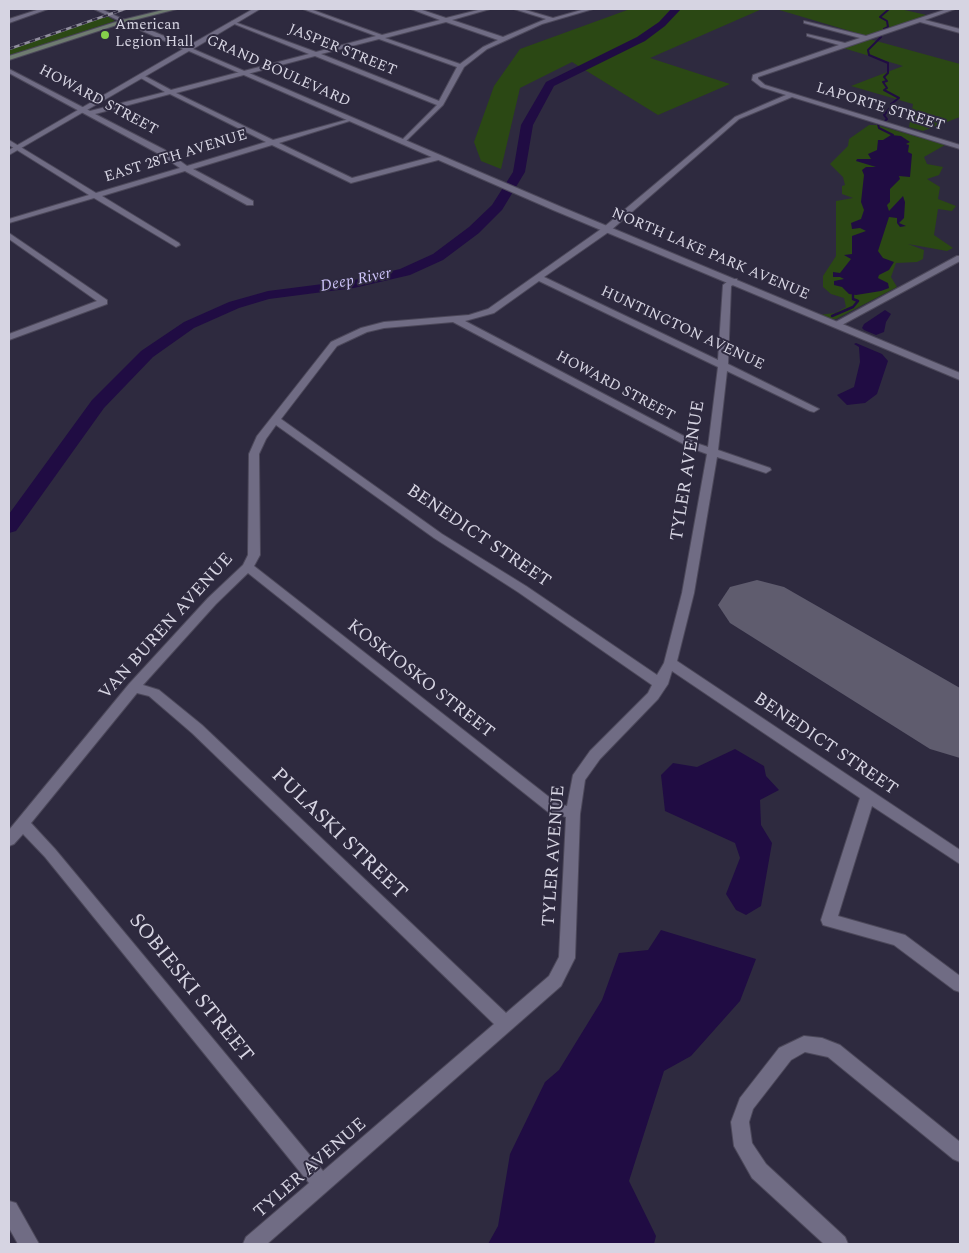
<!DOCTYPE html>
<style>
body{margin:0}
#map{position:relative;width:969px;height:1253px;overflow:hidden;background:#2e2a3f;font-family:Spectral,serif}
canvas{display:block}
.frame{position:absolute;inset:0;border:10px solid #d6d4e2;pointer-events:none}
</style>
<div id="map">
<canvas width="969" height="1253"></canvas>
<div class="frame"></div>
</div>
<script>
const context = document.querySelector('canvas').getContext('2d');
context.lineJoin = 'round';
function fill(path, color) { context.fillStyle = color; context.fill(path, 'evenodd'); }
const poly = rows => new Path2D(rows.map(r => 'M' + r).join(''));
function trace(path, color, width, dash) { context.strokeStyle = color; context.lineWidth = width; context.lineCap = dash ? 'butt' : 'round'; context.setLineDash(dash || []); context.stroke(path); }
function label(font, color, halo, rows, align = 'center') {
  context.font = font + ' Spectral,serif'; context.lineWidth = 4; context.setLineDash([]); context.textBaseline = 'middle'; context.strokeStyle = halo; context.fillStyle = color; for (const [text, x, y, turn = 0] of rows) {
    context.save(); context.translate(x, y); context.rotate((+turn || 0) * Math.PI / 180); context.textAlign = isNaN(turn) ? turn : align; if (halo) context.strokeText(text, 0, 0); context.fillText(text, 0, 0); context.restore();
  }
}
fill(poly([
 [630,9,762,9,650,58,730,84,658,115,572,62,520,88,501,169,481,161,474,142,494,86,520,49],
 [776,9,900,9,931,16,870,37],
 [107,16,115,21,9,56,9,50,100,18,105,18],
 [869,39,960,64,960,117,923,131,909,127,913,104,851,86,903,66,843,48],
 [869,125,877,125,945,145,924,157,927,164,943,167,939,175,927,179,940,187,938,199,956,206,952,211,938,209,934,235,953,248,947,251,908,244,924,250,923,259,917,262,896,263,891,277,897,287,836,319,828,319,819,315,835,313,846,307,844,298,831,294,823,287,823,276,836,256,836,201,853,198,842,194,842,186,845,185,843,177,830,164,848,146,849,139]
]), '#2b4814');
fill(poly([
 [891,135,901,136,910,142,906,144,909,145,908,152,912,154,910,177,899,176,900,179,890,189,890,202,887,205,889,211,903,196,905,202,904,218,899,223,906,226,900,227,897,223,897,218,889,217,878,251,883,258,894,262,889,270,879,275,878,278,888,283,889,288,881,291,856,295,849,294,842,287,834,285,834,281,844,279,840,277,833,277,833,272,840,273,851,259,844,255,852,254,852,236,866,231,860,228,852,229,851,223,861,219,864,210,861,202,864,175,862,170,866,167,876,167,856,161,857,159,871,159,868,154,877,150,878,140,883,140],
 [885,310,891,314,886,322,884,332,876,335,864,330,862,328,864,324],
 [856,343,882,354,888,361,877,394,865,403,847,405,837,395,854,387,860,362,859,347,854,344],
 [735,749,764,766,766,776,779,790,760,800,761,825,772,843,761,906,746,915,736,910,726,894,740,858,735,843,665,811,661,775,673,763,697,767],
 [661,930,756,959,740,1001,691,1056,664,1071,629,1181,656,1236,654,1244,488,1244,498,1226,510,1154,545,1082,559,1070,602,1000,619,953,648,950]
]), '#200c43');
trace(poly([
 [884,29,888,27,887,21,880,17,889,9],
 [881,37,868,50,869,55,888,63,888,73,884,77,887,81,883,82,887,88,884,90,899,98,891,104,891,107,884,115,887,119,885,121],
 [878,124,879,128,893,135]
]), '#200c43', 2);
trace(poly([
 [832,316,853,307,858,301,853,299,853,295]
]), '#200c43', 2.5);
fill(poly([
 [671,9,681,9,665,26,645,41,554,86,533,125,525,172,502,210,479,233,443,260,410,275,354,288,269,299,239,308,194,328,153,357,104,408,16,531,9,533,9,514,92,400,141,351,184,322,229,302,268,291,354,280,400,269,433,254,469,227,492,205,513,172,521,125,546,82,637,37,659,22,671,9]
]), '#200c43');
fill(poly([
 [757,580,784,587,960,688,960,758,930,749,730,623,718,605,730,587,757,580]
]), '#5f5c6e');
const minor = poly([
 [40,9,48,9,9,23,9,19,40,9],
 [94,9,101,9,127,21,122,22,94,9],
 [303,9,310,9,382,35,440,20,411,9,419,9,446,18,482,9,490,9,452,20,503,37,546,19,514,9,522,9,553,18,585,9,593,9,542,24,487,49,464,67,443,105,403,144,401,143,401,141,437,105,315,56,176,93,273,140,353,118,353,120,279,143,352,178,439,155,443,157,442,159,351,183,272,145,193,169,253,201,253,205,247,205,185,171,102,196,179,243,180,245,176,247,94,198,9,223,9,219,89,195,9,145,9,140,96,193,180,168,159,154,9,73,9,69,90,111,165,92,139,77,139,75,143,75,171,90,309,54,232,23,232,21,316,52,376,36,303,9],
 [446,22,498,40,483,47,460,64,385,38,446,22],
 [379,39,457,67,439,101,321,54,379,39],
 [170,94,266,142,187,166,165,150,95,114,170,94],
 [947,9,955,9,925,20,960,29,960,33,920,22,758,77,758,79,765,85,960,145,960,149,792,97,739,119,610,231,544,277,718,360,723,285,731,279,737,279,737,283,731,286,728,364,819,409,814,412,810,411,727,371,718,450,770,468,771,470,766,473,717,457,694,593,677,661,960,850,960,864,872,806,838,916,905,935,960,976,960,992,954,990,894,945,823,925,821,920,860,798,672,671,668,684,658,699,600,759,585,780,580,814,575,958,561,986,267,1244,243,1244,246,1237,309,1183,45,857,23,834,14,844,9,846,9,830,129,684,208,598,243,565,248,555,249,454,257,436,331,342,361,328,384,322,469,315,488,309,604,227,735,117,786,95,761,87,752,80,753,75,839,45,807,36,807,34,845,43,860,38,804,23,804,21,866,36,947,9],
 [539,281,718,367,708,447,699,444,465,321,494,313,539,281],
 [453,322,691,448,707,454,682,593,664,663,657,675,526,586,442,534,281,419,337,346,367,332,384,328,453,322],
 [276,425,434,538,518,592,652,685,648,693,590,751,573,775,567,806,558,804,254,566,260,555,259,454,266,439,276,425],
 [248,573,548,812,566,817,559,957,549,976,506,1013,202,725,159,690,143,685,216,604,248,573],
 [137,693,149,696,192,733,494,1024,323,1171,55,849,31,823,137,693],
 [9,233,107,300,107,304,9,340,9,334,97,301,9,239,9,233],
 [957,256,960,256,960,261,840,326,837,327,832,324,957,256],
 [804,1036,822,1038,840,1045,960,1142,960,1162,953,1159,828,1057,805,1052,791,1060,753,1109,749,1122,752,1143,766,1164,845,1237,848,1244,824,1244,752,1178,734,1146,731,1122,740,1098,779,1048,804,1036],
 [9,1201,16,1203,39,1244,18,1244,9,1228,9,1201]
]);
const tertiary = poly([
 [253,9,260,9,193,49,559,206,960,373,960,380,553,210,189,51,9,155,9,150,183,49,122,22,122,20,126,20,188,46,253,9]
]);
const secondary = poly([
 [167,9,177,9,126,22,9,60,9,56,122,20,167,9]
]);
trace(minor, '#4c485a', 2);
trace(tertiary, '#4c485a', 2);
trace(secondary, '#4c485a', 2);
fill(minor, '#706c84');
fill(tertiary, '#706c84');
fill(secondary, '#6e7b70');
const rail = poly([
 [9,49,125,9]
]);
trace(rail, '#908d9e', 2.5);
trace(rail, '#2e2a3f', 2, [5.5]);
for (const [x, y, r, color] of [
 [105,35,5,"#86cf4b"]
]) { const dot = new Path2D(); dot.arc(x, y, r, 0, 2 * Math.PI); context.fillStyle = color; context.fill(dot); trace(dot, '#2e2a3f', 2); }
label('15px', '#d6d4e2', '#2e2a3f', [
 ["American",115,26],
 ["Legion Hall",115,43]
], 'left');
label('15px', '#d6d4e2', '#2e2a3f', [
 ["JASPER STREET",342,51,22],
 ["GRAND BOULEVARD",278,72,24],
 ["HOWARD STREET",98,101,28],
 ["LAPORTE STREET",880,108,17],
 ["EAST 28TH AVENUE",176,157,-17],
 ["NORTH LAKE PARK AVENUE",710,255,23],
 ["HUNTINGTON AVENUE",682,329,25],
 ["HOWARD STREET",615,387,28]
]);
label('italic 16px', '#cfc5fb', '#2e2a3f', [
 ["Deep River",356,281,-11]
]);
label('18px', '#d6d4e2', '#2e2a3f', [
 ["TYLER AVENUE",689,471,-81],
 ["BENEDICT STREET",478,537,34],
 ["VAN BUREN AVENUE",167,627,-48],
 ["KOSKIOSKO STREET",420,680,38],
 ["BENEDICT STREET",825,745,34],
 ["TYLER AVENUE",555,856,-86],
 ["TYLER AVENUE",311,1169,-41]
]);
label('21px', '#d6d4e2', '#2e2a3f', [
 ["PULASKI STREET",338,835,44],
 ["SOBIESKI STREET",190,989,51]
]);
</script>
